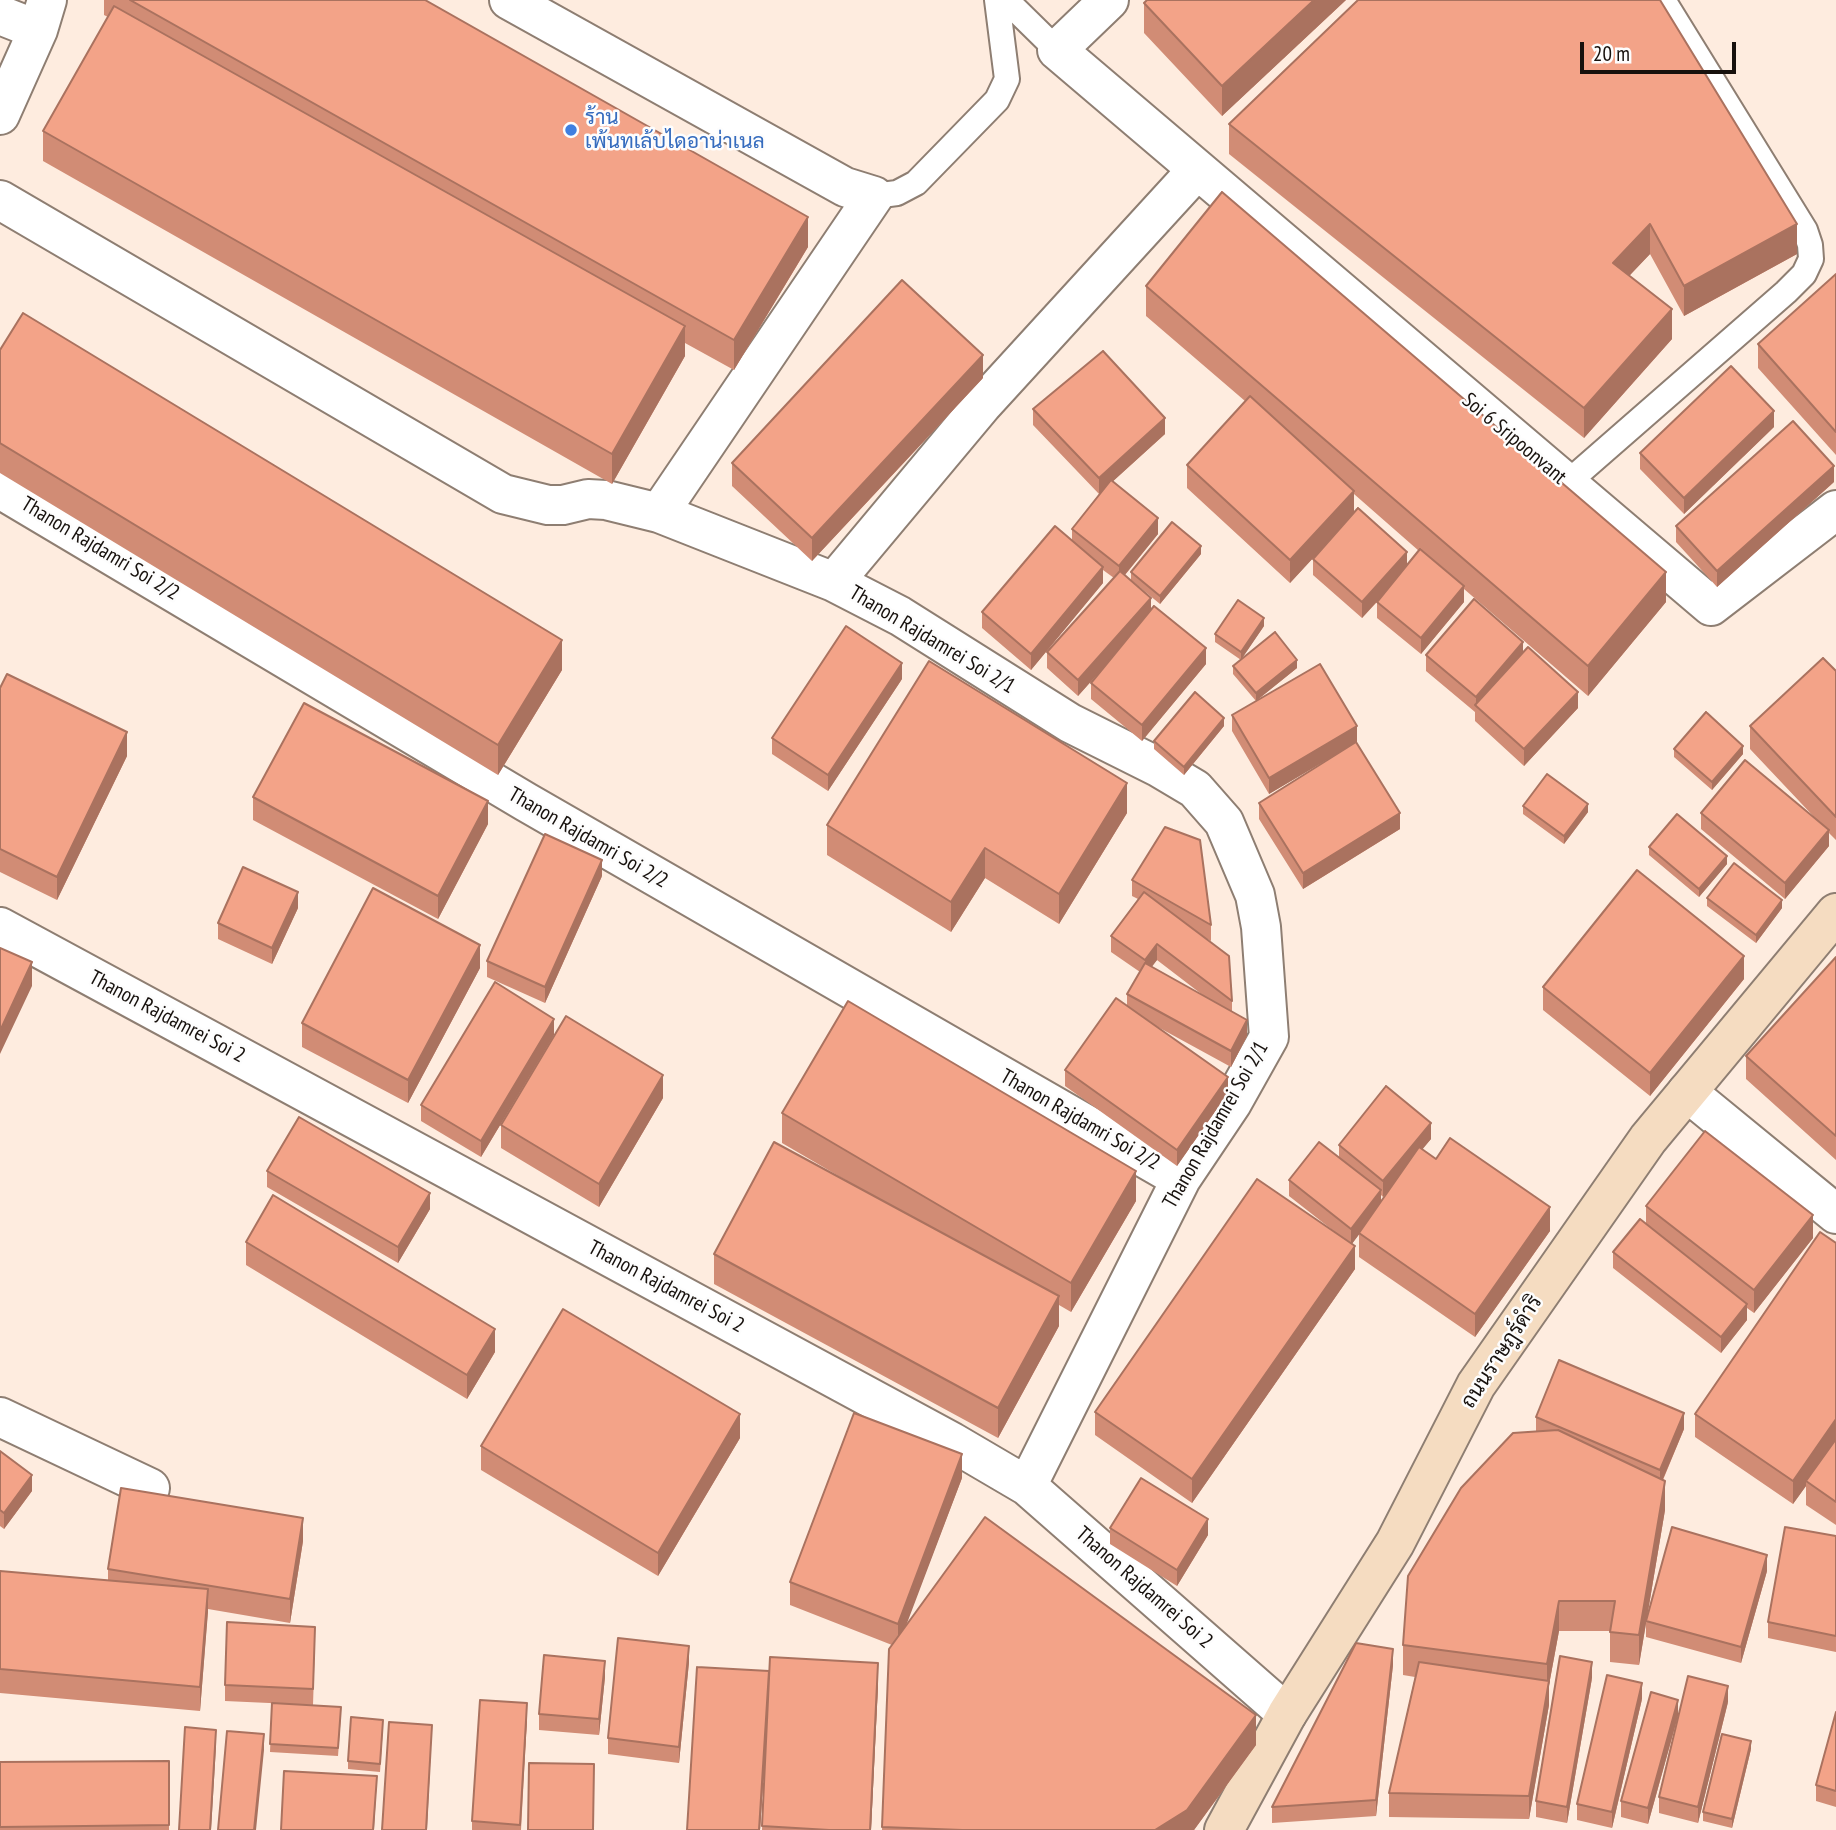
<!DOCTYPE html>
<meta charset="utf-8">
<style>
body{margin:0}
#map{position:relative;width:1836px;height:1830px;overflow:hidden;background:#feecdf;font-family:"PT Sans Narrow",sans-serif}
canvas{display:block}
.scale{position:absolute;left:1580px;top:42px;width:156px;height:32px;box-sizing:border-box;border:4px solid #17110d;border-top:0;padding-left:9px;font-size:21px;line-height:24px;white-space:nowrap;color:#17110d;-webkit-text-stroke:5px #fdfdfd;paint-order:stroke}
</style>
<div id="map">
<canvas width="1836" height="1830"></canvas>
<div class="scale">20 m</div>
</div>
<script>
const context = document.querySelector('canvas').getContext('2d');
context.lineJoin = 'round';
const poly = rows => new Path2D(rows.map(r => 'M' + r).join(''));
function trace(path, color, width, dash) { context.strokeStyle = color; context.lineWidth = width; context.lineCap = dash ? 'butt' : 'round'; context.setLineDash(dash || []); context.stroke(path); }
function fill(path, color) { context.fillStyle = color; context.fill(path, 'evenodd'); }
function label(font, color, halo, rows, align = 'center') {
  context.font = font + ' "PT Sans Narrow",Sarabun,sans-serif'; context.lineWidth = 5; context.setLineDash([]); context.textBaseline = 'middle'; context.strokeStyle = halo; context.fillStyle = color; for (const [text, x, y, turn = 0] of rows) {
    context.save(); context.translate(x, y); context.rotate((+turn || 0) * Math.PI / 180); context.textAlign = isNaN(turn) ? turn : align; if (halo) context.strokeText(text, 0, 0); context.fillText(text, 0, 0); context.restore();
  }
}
const lane = poly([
 [1006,0,1057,50],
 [874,196,897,193,916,183,997,100,1007,79,997,0],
 [1566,484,1786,292,1804,274,1811,259,1810,245,1805,230,1663,0]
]);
const street = poly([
 [509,0,845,187,874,196,659,513],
 [1109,0,1057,50,1711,606,1836,510],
 [0,15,38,30],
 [0,115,38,30,47,0],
 [0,200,503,494,548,505,563,505,588,499,606,500,659,513,834,582,900,616,1070,723,1158,767,1195,789,1224,822,1255,895,1261,927,1269,1037,1232,1103,1181,1179,1027,1486],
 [0,489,526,802,1181,1179],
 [834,582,982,405,1197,170],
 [0,927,952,1442,1027,1486,1287,1714],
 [1687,1092,1836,1214],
 [0,1417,150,1488]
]);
const secondary = poly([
 [1224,1830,1287,1714,1395,1543,1476,1385,1648,1139,1836,913]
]);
trace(lane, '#8e7e72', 28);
trace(street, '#8e7e72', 42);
trace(secondary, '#8e7e72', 42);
trace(lane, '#fff', 24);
trace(street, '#fff', 38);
trace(secondary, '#f5dcc1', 38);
fill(poly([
 [104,0,425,0,808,247,734,370,685,343,685,356,612,484,43,161,43,131,108,17,104,15],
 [1346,0,1222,116,1144,33,1144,3],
 [1229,124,1797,254,1684,316,1650,254,1629,276,1672,339,1584,438,1229,154],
 [1836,274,1836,455,1758,368,1758,344],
 [1146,286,1666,602,1588,696,1464,589,1464,602,1421,654,1377,618,1377,602,1362,618,1313,575,1313,559,1324,546,1290,583,1187,488,1187,465,1245,401,1146,316],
 [1354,494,1419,551,1407,565,1354,513],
 [0,350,562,670,498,775,0,473],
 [983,378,812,561,732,486,732,463],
 [1033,409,1165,434,1113,481,1158,534,1125,575,1151,609,1206,664,1142,741,1091,699,1091,683,1104,667,1078,696,1047,668,1047,652,1114,578,1103,570,1103,583,1031,670,982,628,982,612,1072,540,1072,529,1099,494,1033,425],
 [1774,427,1684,514,1640,469,1640,453],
 [1834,482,1717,587,1676,542,1676,526],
 [1201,554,1160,604,1131,580,1131,572],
 [1264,626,1241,659,1297,668,1256,701,1233,674,1233,666,1241,660,1215,642,1215,634],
 [1523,652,1578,708,1524,766,1475,721,1475,712,1426,671,1426,655],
 [1836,671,1836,840,1829,833,1829,846,1785,899,1701,829,1701,813,1816,819,1750,749,1750,726],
 [902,679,828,791,772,754,772,738],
 [0,688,127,756,57,900,0,872],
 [1232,715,1357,742,1269,794,1232,731],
 [1224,726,1184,775,1154,749,1154,741],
 [1674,749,1743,754,1712,790,1674,757],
 [253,797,488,824,438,919,253,820],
 [1259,803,1400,829,1303,889,1259,819],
 [1523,806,1588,812,1564,844,1523,814],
 [1127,813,1059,924,985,878,951,932,827,855,827,825],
 [1649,847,1727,864,1699,897,1649,855],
 [602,876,545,1003,487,977,487,961],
 [1132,880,1211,925,1211,941,1200,935,1232,1001,1232,1011,1247,1036,1231,1067,1156,1026,1228,1093,1177,1166,1065,1086,1065,1070,1127,1006,1127,994,1140,972,1111,952,1111,936,1138,899,1132,896],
 [1157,960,1204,996,1151,967],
 [1707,898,1782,908,1756,943,1707,906],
 [298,908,272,964,218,939,218,923],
 [1836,957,1836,1160,1746,1079,1746,1056],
 [480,968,408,1103,302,1047,302,1023],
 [1744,979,1650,1096,1543,1010,1543,987],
 [554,1035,481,1157,421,1121,421,1105],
 [663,1098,599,1207,501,1148,501,1125],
 [782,1113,1136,1201,1071,1312,1059,1305,1059,1326,998,1438,714,1284,714,1254,854,1185,782,1143],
 [1431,1139,1422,1149,1436,1159,1550,1231,1475,1337,1359,1257,1359,1234,1352,1244,1355,1269,1192,1503,1095,1435,1095,1412,1340,1236,1289,1196,1289,1180,1339,1157,1339,1145],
 [1393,1185,1381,1202,1381,1195,1383,1197],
 [267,1171,430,1209,398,1263,267,1187],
 [1646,1206,1813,1238,1754,1313,1747,1308,1747,1320,1721,1353,1613,1268,1613,1252,1646,1224],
 [246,1242,495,1352,467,1399,246,1265],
 [1836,1243,1836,1525,1806,1505,1806,1486,1793,1504,1695,1437,1695,1414],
 [1536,1417,1684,1429,1663,1480,1665,1510,1639,1665,1610,1662,1610,1631,1559,1631,1549,1685,1549,1705,1529,1819,1389,1817,1389,1793,1415,1677,1403,1675,1403,1645,1536,1432],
 [740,1438,658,1576,481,1470,481,1446],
 [0,1451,32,1491,4,1529,0,1526],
 [962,1478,905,1626,1256,1745,1194,1830,882,1830,889,1649,892,1645,790,1605,790,1582],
 [1110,1528,1208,1535,1177,1586,1110,1544],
 [1836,1536,1836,1652,1768,1638,1768,1622],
 [303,1541,290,1623,208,1609,200,1711,0,1693,0,1571,108,1580,108,1569],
 [1767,1571,1741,1663,1646,1637,1646,1621],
 [315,1643,313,1705,225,1701,225,1685],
 [689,1662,679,1763,608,1754,608,1738],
 [1393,1665,1376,1816,1272,1823,1272,1807],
 [605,1677,599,1735,539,1730,539,1714],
 [769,1678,878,1686,871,1830,762,1830,767,1718,760,1830,687,1830],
 [1592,1678,1567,1823,1536,1817,1536,1801],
 [1642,1699,1612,1828,1577,1820,1577,1804],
 [1728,1702,1698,1823,1659,1813,1659,1797],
 [272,1703,341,1715,338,1756,270,1752],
 [1836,1712,1836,1807,1816,1801,1816,1785],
 [1678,1716,1648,1824,1621,1817,1621,1801],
 [527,1719,521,1830,472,1830,472,1821],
 [383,1728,380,1772,348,1769,348,1761],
 [1751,1749,1732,1828,1703,1821,1703,1812],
 [169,1761,169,1830,0,1830,0,1762]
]), '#d18c75');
fill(poly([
 [1314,0,1346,0,1222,116,1222,86],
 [808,217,808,247,734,370,734,340],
 [1650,224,1650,254,1613,293,1613,263],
 [1797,224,1797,254,1684,316,1684,286],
 [1672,309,1672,339,1584,438,1584,408],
 [685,326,685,356,612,484,612,454],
 [983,355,983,378,812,561,812,538],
 [1774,411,1774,427,1684,514,1684,498],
 [1165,418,1165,434,1099,494,1099,478],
 [1834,466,1834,482,1717,587,1717,571],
 [1354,491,1354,514,1290,583,1290,560],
 [1158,518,1158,534,1119,582,1119,566],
 [1201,546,1201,554,1160,604,1160,596],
 [1407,552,1407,568,1362,618,1362,602],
 [1103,567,1103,583,1031,670,1031,654],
 [1666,572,1666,602,1588,696,1588,666],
 [1464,586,1464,602,1421,654,1421,638],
 [1151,598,1151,614,1078,696,1078,680],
 [1264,618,1264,626,1241,660,1241,652],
 [562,640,562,670,498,775,498,745],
 [1523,642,1523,658,1476,706,1476,697],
 [1206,648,1206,664,1142,741,1142,725],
 [1297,660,1297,668,1256,701,1256,693],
 [902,663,902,679,828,791,828,775],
 [1578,692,1578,708,1524,766,1524,749],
 [1224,718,1224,726,1184,775,1184,767],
 [1357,726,1357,742,1269,794,1269,778],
 [127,732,127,756,57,900,57,877],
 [1743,746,1743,754,1712,790,1712,782],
 [1127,783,1127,813,1059,924,1059,894],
 [488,801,488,824,438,919,438,896],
 [1588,804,1588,812,1564,844,1564,836],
 [1400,813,1400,829,1303,889,1303,873],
 [1829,830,1829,846,1785,899,1785,883],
 [985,848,985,878,951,932,951,902],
 [1727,856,1727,864,1699,897,1699,889],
 [602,860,602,876,545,1003,545,987],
 [298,892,298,908,272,964,272,948],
 [1782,900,1782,908,1756,943,1756,935],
 [1157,944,1157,960,1145,976,1145,960],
 [480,945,480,968,408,1103,408,1080],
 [1744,956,1744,979,1650,1096,1650,1073],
 [32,962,32,986,0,1054,0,1031],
 [554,1019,554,1035,481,1157,481,1141],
 [1247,1020,1247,1036,1231,1067,1231,1051],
 [663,1075,663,1098,599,1207,599,1184],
 [1228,1077,1228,1093,1177,1166,1177,1150],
 [1431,1123,1431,1139,1383,1197,1383,1181],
 [1136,1171,1136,1201,1071,1312,1071,1283],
 [1381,1190,1381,1206,1351,1245,1351,1229],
 [430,1193,430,1209,398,1263,398,1247],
 [1550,1207,1550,1231,1475,1337,1475,1314],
 [1813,1215,1813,1238,1754,1313,1754,1290],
 [1355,1246,1355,1269,1192,1503,1192,1479],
 [1059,1296,1059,1326,998,1438,998,1408],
 [1747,1304,1747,1320,1721,1353,1721,1337],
 [495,1329,495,1352,467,1399,467,1375],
 [1684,1413,1684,1429,1660,1486,1660,1470],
 [740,1414,740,1438,658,1576,658,1553],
 [1836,1419,1836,1443,1806,1481,1806,1486,1793,1504,1793,1481],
 [962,1454,962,1478,898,1647,898,1624],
 [32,1475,32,1491,4,1529,4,1513],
 [1665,1481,1665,1510,1639,1665,1639,1635],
 [303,1518,303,1541,290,1623,290,1599],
 [1208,1519,1208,1535,1177,1586,1177,1570],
 [1767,1555,1767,1571,1741,1663,1741,1647],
 [208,1589,208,1612,200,1711,200,1687],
 [1559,1601,1559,1631,1549,1685,1549,1705,1529,1819,1529,1796,1547,1692,1547,1664],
 [689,1646,689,1662,679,1763,679,1747],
 [1393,1649,1393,1665,1376,1816,1376,1800],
 [605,1661,605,1677,599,1735,599,1719],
 [1592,1662,1592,1678,1567,1823,1567,1807],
 [878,1663,878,1686,871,1830,870,1830],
 [769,1671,769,1687,760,1830,759,1830],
 [1642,1683,1642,1699,1612,1828,1612,1812],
 [1728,1686,1728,1702,1698,1823,1698,1807],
 [1678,1700,1678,1716,1648,1824,1648,1808],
 [527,1703,527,1719,520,1830,520,1825],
 [1256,1715,1256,1745,1194,1830,1155,1830],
 [432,1725,427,1830,426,1830],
 [216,1730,216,1746,211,1830,210,1830],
 [264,1734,264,1750,256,1830,254,1830],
 [1751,1741,1751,1749,1732,1828,1732,1819],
 [377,1776,374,1830,373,1830]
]), '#aa725f');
const building = poly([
 [130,0,425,0,808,217,734,340,130,0],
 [1147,0,1314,0,1222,86,1144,3,1147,0],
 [1358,0,1660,0,1797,224,1684,286,1650,224,1613,263,1672,309,1584,408,1229,124,1358,0],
 [114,6,685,326,612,454,43,131,114,6],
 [1222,192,1666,572,1588,666,1146,286,1222,192],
 [1836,274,1836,432,1758,344,1836,274],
 [902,280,983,355,812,538,732,463,902,280],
 [23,313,562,640,498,745,0,443,0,350,23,313],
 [1103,351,1165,418,1099,478,1033,409,1103,351],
 [1731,366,1774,411,1684,498,1640,453,1731,366],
 [1250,396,1354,491,1290,560,1187,465,1250,396],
 [1793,421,1834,466,1717,571,1676,526,1793,421],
 [1111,480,1158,518,1119,566,1072,529,1111,480],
 [1358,508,1407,552,1362,602,1313,559,1358,508],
 [1172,522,1201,546,1160,596,1131,572,1172,522],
 [1055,526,1103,567,1031,654,982,612,1055,526],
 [1420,549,1464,586,1421,638,1377,602,1420,549],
 [1120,571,1151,598,1078,680,1047,652,1120,571],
 [1474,599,1523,642,1476,697,1426,655,1474,599],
 [1238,600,1264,618,1241,652,1215,634,1238,600],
 [1154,606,1206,648,1142,725,1091,683,1154,606],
 [846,626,902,663,828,775,772,738,846,626],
 [1275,632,1297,660,1256,693,1233,666,1275,632],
 [1528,647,1578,692,1524,749,1475,705,1528,647],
 [1823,658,1836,671,1836,817,1750,726,1823,658],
 [929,661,1127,783,1059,894,985,848,951,902,827,825,929,661],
 [1320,664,1357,726,1269,778,1232,715,1320,664],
 [7,674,127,732,57,877,0,849,0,688,7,674],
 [1195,692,1224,718,1184,767,1154,741,1195,692],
 [304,703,488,801,438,896,253,797,304,703],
 [1706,712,1743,746,1712,782,1674,749,1706,712],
 [1356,742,1400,813,1303,873,1259,803,1356,742],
 [1745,760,1829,830,1785,883,1701,813,1745,760],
 [1547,774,1588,804,1564,836,1523,806,1547,774],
 [1677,814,1727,856,1699,889,1649,847,1677,814],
 [1165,827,1200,840,1211,925,1132,880,1165,827],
 [545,834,602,860,545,987,487,961,545,834],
 [1734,863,1782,900,1756,935,1707,898,1734,863],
 [243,867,298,892,272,948,218,923,243,867],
 [1637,870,1744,956,1650,1073,1543,987,1637,870],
 [373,888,480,945,408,1080,302,1023,373,888],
 [1144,892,1229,956,1232,1001,1157,944,1145,960,1111,936,1144,892],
 [0,948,32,962,0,1031,0,948],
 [1836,957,1836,1136,1746,1056,1836,957],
 [1145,963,1247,1020,1231,1051,1127,994,1145,963],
 [495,982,554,1019,481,1141,421,1105,495,982],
 [1116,998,1228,1077,1177,1150,1065,1070,1116,998],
 [848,1001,1136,1171,1071,1283,782,1113,848,1001],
 [566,1016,663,1075,599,1184,501,1125,566,1016],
 [1386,1086,1431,1123,1383,1181,1339,1145,1386,1086],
 [299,1117,430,1193,398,1247,267,1171,299,1117],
 [1705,1131,1813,1215,1754,1290,1646,1206,1705,1131],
 [1450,1138,1550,1207,1475,1314,1359,1233,1419,1147,1436,1159,1450,1138],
 [774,1142,1059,1296,998,1408,714,1254,774,1142],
 [1319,1142,1381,1190,1351,1229,1289,1180,1319,1142],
 [1257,1179,1355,1246,1192,1479,1095,1412,1257,1179],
 [273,1195,495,1329,467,1375,246,1242,273,1195],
 [1640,1219,1747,1304,1721,1337,1613,1252,1640,1219],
 [1820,1232,1836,1243,1836,1419,1793,1481,1695,1414,1820,1232],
 [563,1309,740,1414,658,1553,481,1446,563,1309],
 [1559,1360,1684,1413,1660,1470,1536,1417,1559,1360],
 [854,1413,962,1454,898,1624,790,1582,854,1413],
 [1558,1430,1665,1481,1639,1635,1610,1632,1615,1601,1559,1601,1547,1664,1403,1645,1408,1576,1461,1488,1513,1433,1558,1430],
 [1836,1439,1836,1502,1806,1481,1836,1439],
 [0,1451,32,1475,4,1513,0,1510,0,1451],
 [1141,1478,1208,1519,1177,1570,1110,1528,1141,1478],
 [121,1488,303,1518,290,1599,108,1569,121,1488],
 [985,1517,1256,1715,1187,1810,1155,1830,962,1830,882,1827,889,1649,985,1517],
 [1672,1527,1767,1555,1741,1647,1646,1621,1672,1527],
 [1785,1527,1836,1536,1836,1636,1768,1622,1785,1527],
 [0,1571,208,1589,200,1687,0,1669,0,1571],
 [227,1622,315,1627,313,1689,225,1685,227,1622],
 [618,1638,689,1646,679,1747,608,1738,618,1638],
 [1356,1643,1393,1649,1376,1800,1272,1807,1356,1643],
 [544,1655,605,1661,599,1719,539,1714,544,1655],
 [1560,1656,1592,1662,1567,1807,1536,1801,1560,1656],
 [770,1657,878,1663,870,1830,829,1830,762,1826,770,1657],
 [1419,1662,1549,1681,1529,1796,1389,1793,1419,1662],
 [697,1667,769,1671,759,1830,687,1830,697,1667],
 [1607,1675,1642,1683,1612,1812,1577,1804,1607,1675],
 [1688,1676,1728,1686,1698,1807,1659,1797,1688,1676],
 [1651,1692,1678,1700,1648,1808,1621,1801,1651,1692],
 [480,1700,527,1703,520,1825,472,1821,480,1700],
 [272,1703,341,1707,338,1748,270,1744,272,1703],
 [1836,1712,1836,1791,1816,1785,1836,1712],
 [351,1717,383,1720,380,1764,348,1761,351,1717],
 [389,1722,432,1725,426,1830,382,1830,389,1722],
 [185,1727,216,1730,210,1830,179,1830,185,1727],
 [227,1731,264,1734,254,1830,218,1830,227,1731],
 [1722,1734,1751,1741,1732,1819,1703,1812,1722,1734],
 [169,1761,169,1825,0,1827,0,1762,169,1761],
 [529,1763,594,1764,593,1830,528,1830,529,1763],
 [284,1771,377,1776,373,1830,281,1830,284,1771]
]);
fill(building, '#f3a388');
trace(building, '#aa725f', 2);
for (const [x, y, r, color] of [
 [571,130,7,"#3f7fe0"]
]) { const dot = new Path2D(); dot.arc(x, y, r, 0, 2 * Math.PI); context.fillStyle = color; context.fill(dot); trace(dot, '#fdfdfd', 2.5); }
label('21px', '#366cbe', '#fdfdfd', [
 ["ร้าน",585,118],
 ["เพ้นทเล้บไดอาน่าเนล",585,142]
], 'left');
label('21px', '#17110d', '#fdfdfd', [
 ["Soi 6 Sripoonvant",1514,439,40],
 ["Thanon Rajdamri Soi 2/2",100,549,31],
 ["Thanon Rajdamrei Soi 2/1",932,640,31],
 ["Thanon Rajdamri Soi 2/2",588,838,30],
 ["Thanon Rajdamrei Soi 2",167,1017,28],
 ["Thanon Rajdamri Soi 2/2",1080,1120,30],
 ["Thanon Rajdamrei Soi 2/1",1216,1125,-60],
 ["Thanon Rajdamrei Soi 2",666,1287,28],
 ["ถนนราษฎร์ดำริ",1502,1352,-57],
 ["Thanon Rajdamrei Soi 2",1144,1588,41]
]);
</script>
